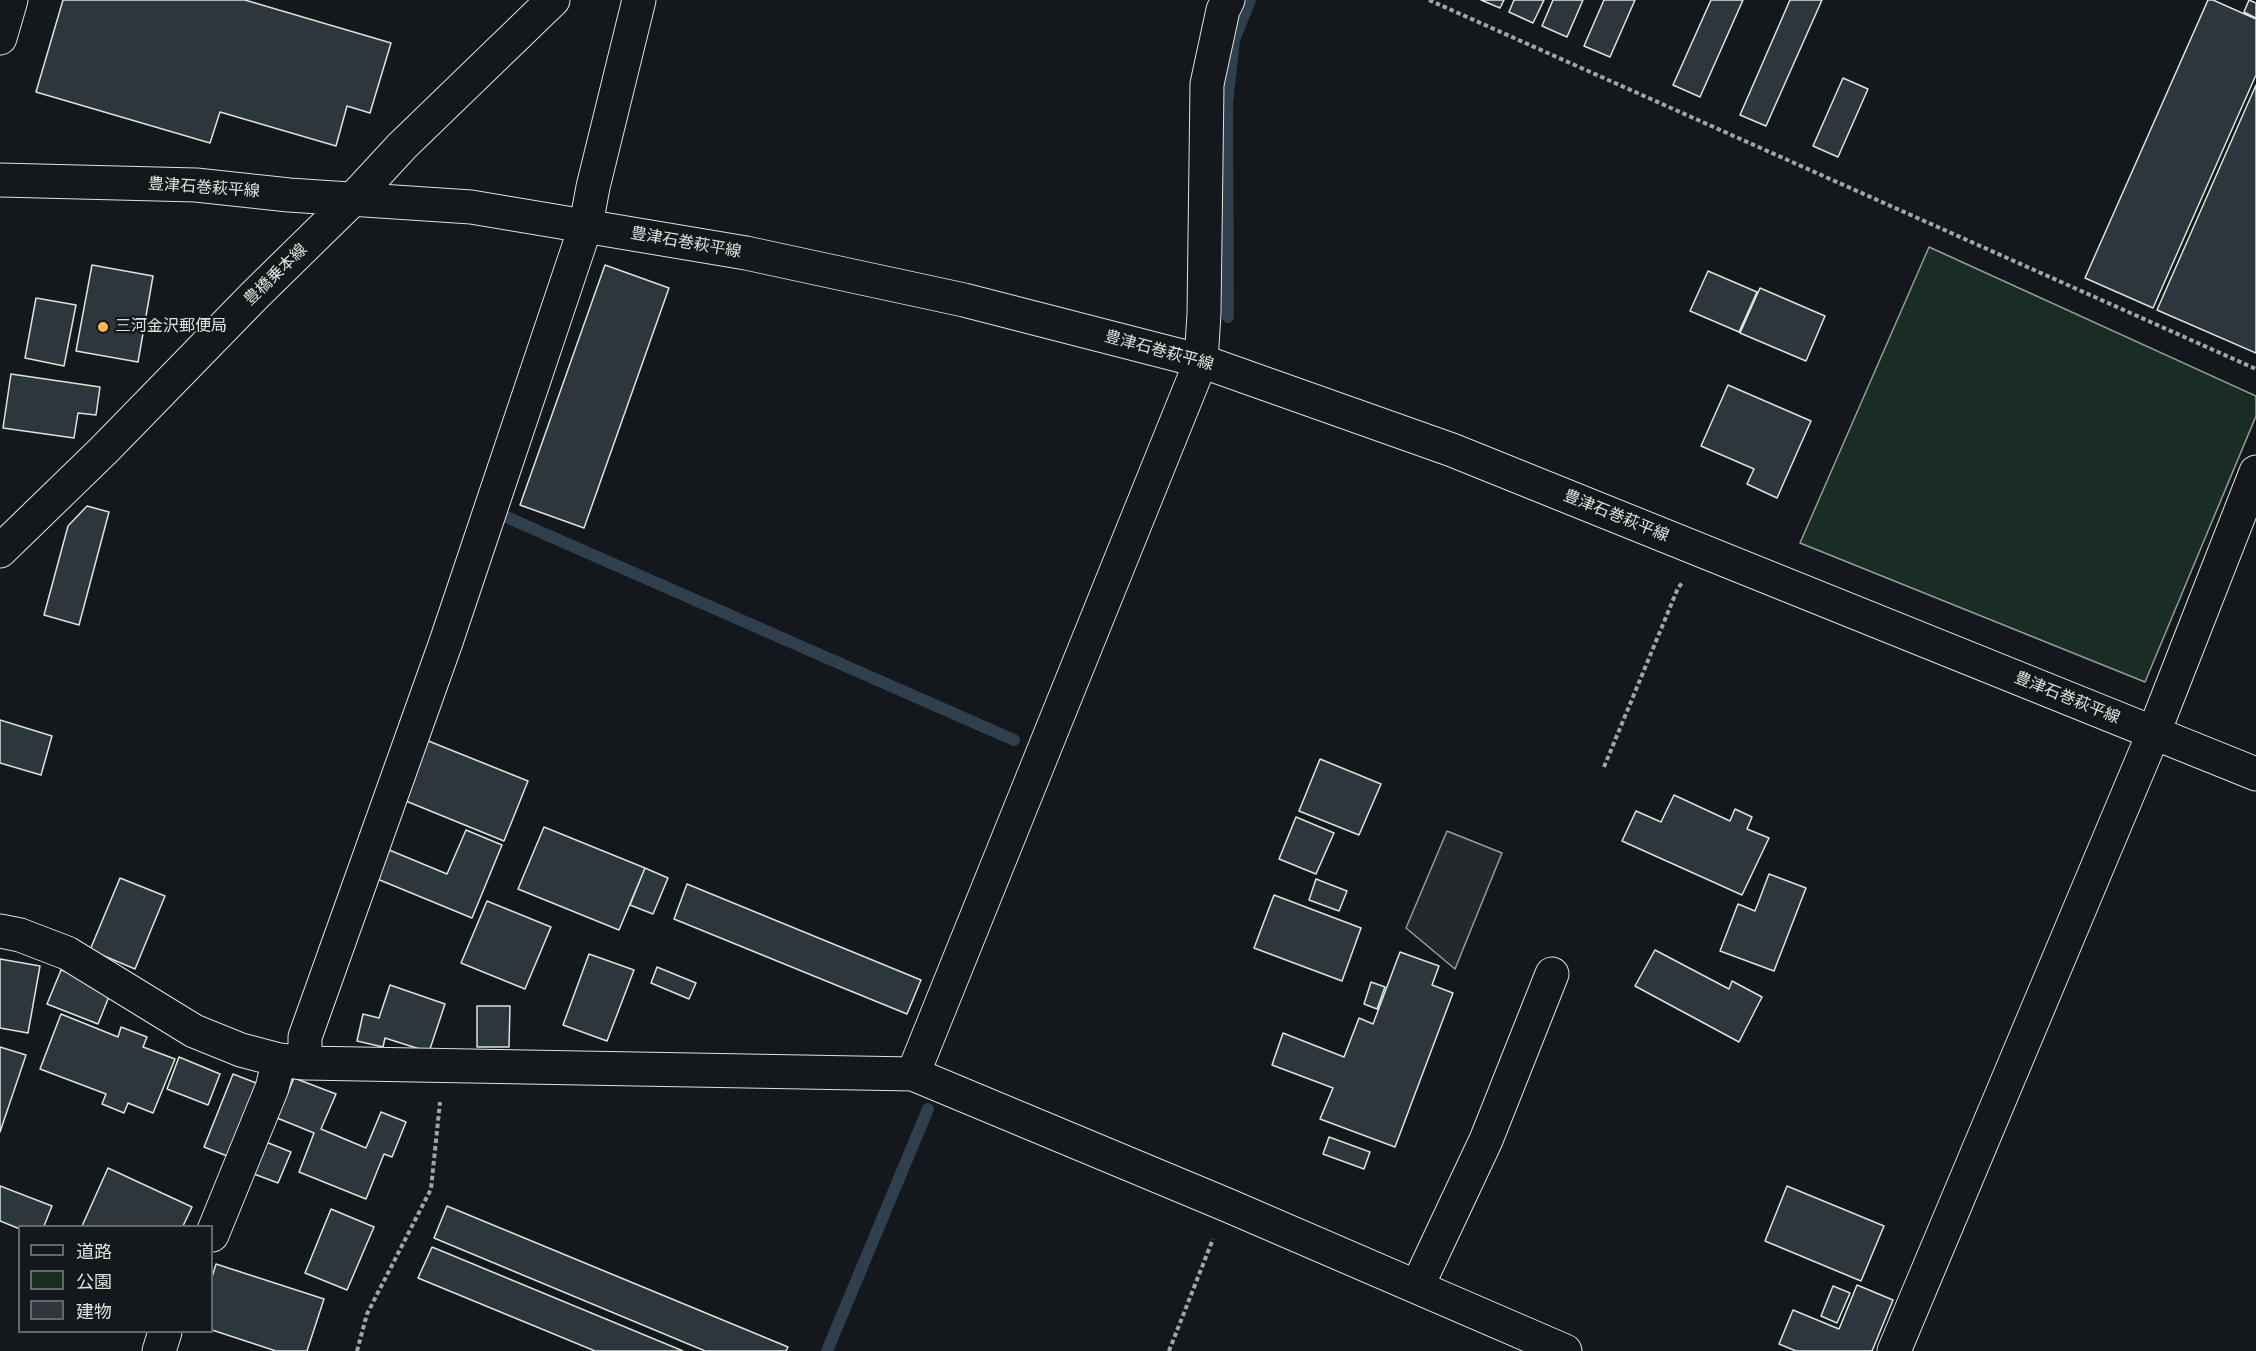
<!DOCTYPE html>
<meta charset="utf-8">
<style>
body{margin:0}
#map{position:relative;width:2256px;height:1351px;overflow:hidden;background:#14181c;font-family:"Fira Sans Condensed","Noto Sans JP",sans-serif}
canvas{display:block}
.legend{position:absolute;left:18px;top:1225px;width:195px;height:108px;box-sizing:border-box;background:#14181c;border:2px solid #626a69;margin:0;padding:8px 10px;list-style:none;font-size:18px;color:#d8e6dc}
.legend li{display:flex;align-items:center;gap:12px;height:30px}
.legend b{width:30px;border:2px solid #626a69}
</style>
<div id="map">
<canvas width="2256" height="1351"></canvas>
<ul class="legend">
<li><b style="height:8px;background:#14181c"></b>道路</li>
<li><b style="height:16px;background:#1a2d24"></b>公園</li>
<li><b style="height:16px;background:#2c363c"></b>建物</li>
</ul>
</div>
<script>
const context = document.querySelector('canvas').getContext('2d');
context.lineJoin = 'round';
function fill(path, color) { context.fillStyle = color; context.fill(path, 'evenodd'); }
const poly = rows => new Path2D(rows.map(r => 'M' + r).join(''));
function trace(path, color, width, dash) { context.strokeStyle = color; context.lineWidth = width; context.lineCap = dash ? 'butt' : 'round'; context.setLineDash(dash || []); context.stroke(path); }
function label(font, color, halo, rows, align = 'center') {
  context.font = font + ' "Fira Sans Condensed","Noto Sans JP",sans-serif'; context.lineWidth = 4.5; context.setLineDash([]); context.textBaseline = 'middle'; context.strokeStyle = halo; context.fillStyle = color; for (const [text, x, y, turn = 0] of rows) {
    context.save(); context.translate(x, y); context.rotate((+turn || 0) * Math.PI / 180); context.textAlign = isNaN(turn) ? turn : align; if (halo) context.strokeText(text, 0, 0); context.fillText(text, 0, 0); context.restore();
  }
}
const green = poly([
 [1929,247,2256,396,2256,416,2145,682,1800,543,1929,247]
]);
fill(green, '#1a2d24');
trace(green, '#939e99', 1.5);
const parking = poly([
 [1447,831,1502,853,1455,969,1406,928,1447,831]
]);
fill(parking, '#24282b');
trace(parking, '#939e99', 1.5);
trace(poly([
 [1228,317,1227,104,1234,40,1250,0],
 [504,516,1014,740],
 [827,1351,928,1109]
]), '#2f3f4d', 12);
const building = poly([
 [63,0,245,0,391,43,370,113,347,106,336,146,220,112,210,143,36,92,63,0],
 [1481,0,1504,0,1500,8,1481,0],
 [1514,0,1544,0,1533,23,1509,12,1514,0],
 [1553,0,1583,0,1567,37,1542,26,1553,0],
 [1604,0,1635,0,1610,57,1584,46,1604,0],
 [1711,0,1743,0,1700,97,1673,85,1711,0],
 [1790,0,1822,0,1766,126,1740,115,1790,0],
 [2208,0,2213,0,2256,19,2256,75,2153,308,2085,278,2208,0],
 [2249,0,2256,3,2256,18,2244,12,2249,0],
 [1843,78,1868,89,1838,157,1813,146,1843,78],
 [2256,85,2256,353,2157,310,2256,85],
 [92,265,153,276,138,362,76,351,92,265],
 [605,265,669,288,584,528,520,505,605,265],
 [1708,271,1757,292,1739,332,1690,311,1708,271],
 [1760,288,1825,316,1806,361,1740,333,1760,288],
 [36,298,76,305,64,366,25,358,36,298],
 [11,374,100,387,96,415,78,413,74,438,3,428,11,374],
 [1728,385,1811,421,1777,498,1747,484,1754,469,1701,446,1728,385],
 [87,506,109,512,79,625,44,615,68,526,87,506],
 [0,720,52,736,41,775,0,763,0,720],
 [426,740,528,781,504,841,401,799,426,740],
 [1320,759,1381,784,1359,835,1299,811,1320,759],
 [1674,795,1730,821,1735,809,1752,817,1747,829,1769,838,1742,895,1622,841,1636,811,1661,822,1674,795],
 [1296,817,1334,833,1316,874,1279,859,1296,817],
 [544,827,645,868,619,930,518,889,544,827],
 [466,830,502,845,472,918,370,876,382,847,447,874,466,830],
 [645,868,668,878,653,914,630,905,645,868],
 [1769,874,1806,888,1774,971,1720,951,1738,904,1755,911,1769,874],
 [120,878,165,896,135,969,90,950,120,878],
 [1316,879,1347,891,1339,911,1309,900,1316,879],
 [687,884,921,980,907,1014,674,919,687,884],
 [1274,895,1361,928,1342,981,1254,948,1274,895],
 [487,901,551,927,525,989,461,963,487,901],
 [1655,950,1729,989,1732,981,1762,997,1739,1042,1635,986,1655,950],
 [1400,952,1439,966,1432,985,1453,993,1395,1147,1320,1119,1333,1088,1272,1065,1283,1033,1344,1057,1359,1018,1373,1024,1400,952],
 [589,954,634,970,607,1041,563,1025,589,954],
 [0,959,40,966,28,1033,0,1028,0,959],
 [657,967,696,983,689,999,651,983,657,967],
 [61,970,112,989,98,1024,47,1004,61,970],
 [1371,982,1385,987,1377,1009,1364,1004,1371,982],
 [390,985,445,1004,429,1052,385,1038,383,1047,357,1041,363,1014,379,1018,390,985],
 [477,1006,510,1006,509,1047,477,1047,477,1006],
 [61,1014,118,1037,121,1027,147,1037,143,1047,175,1059,153,1113,128,1103,124,1113,102,1104,106,1094,40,1069,61,1014],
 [0,1047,26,1055,0,1132,0,1047],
 [179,1057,220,1074,208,1105,167,1089,179,1057],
 [233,1074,269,1088,240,1161,204,1147,233,1074],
 [294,1078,336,1094,321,1129,366,1148,381,1112,406,1122,392,1157,384,1154,366,1199,299,1172,314,1133,277,1118,294,1078],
 [1329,1137,1370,1152,1364,1169,1323,1154,1329,1137],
 [266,1142,291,1152,278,1183,254,1174,266,1142],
 [108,1168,192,1207,183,1226,82,1226,108,1168],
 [0,1186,52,1206,44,1226,20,1226,20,1229,0,1221,0,1186],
 [1787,1186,1884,1226,1861,1281,1765,1241,1787,1186],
 [447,1206,788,1347,786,1351,705,1351,434,1238,447,1206],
 [331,1209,374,1227,347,1290,305,1273,331,1209],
 [432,1247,683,1351,595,1351,418,1278,432,1247],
 [216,1264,324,1299,307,1351,276,1351,212,1330,212,1277,216,1264],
 [1857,1285,1893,1300,1872,1351,1796,1351,1779,1344,1793,1310,1839,1329,1857,1285],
 [1833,1286,1850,1293,1837,1323,1821,1316,1833,1286]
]);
fill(building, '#2c363c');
trace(building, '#d8e6dc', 1.5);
const minor = poly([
 [0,38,11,0],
 [0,931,20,935,67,953,194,1031,241,1050,279,1060,305,1063,913,1074,1227,1205,1565,1351],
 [305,1063,305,1037,446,642,586,225,593,187,639,0],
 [913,1074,1201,361,1204,314,1207,84,1223,10,1228,0],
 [212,1235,272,1088,279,1060],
 [1417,1287,1486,1140,1552,974],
 [159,1351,165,1332],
 [1894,1351,2154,732,2256,472]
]);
const major = poly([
 [0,180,196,185,289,195,471,207,746,253,964,300,1201,361,1452,450,2256,774],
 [0,551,104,450,255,295,353,199,402,146,553,0]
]);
trace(minor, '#d8e6dc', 35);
trace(major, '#d8e6dc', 35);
trace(poly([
 [1429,0,2256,369],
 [1604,767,1678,588,1682,583],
 [357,1351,367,1314,431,1189,440,1102],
 [1169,1351,1213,1239]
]), '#9da8a2', 4, [4.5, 3]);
trace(minor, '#14181c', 33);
trace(major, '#14181c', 33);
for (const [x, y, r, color] of [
 [103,327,6,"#ffb74d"]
]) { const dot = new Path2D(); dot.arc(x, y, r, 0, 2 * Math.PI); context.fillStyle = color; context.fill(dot); trace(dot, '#14181c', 2); }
label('16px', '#d8e6dc', '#14181c', [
 ["豊津石巻萩平線",204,188,4],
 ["豊津石巻萩平線",686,243,10],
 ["豊橋乗本線",276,275,-44],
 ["豊津石巻萩平線",1159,351,15],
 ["豊津石巻萩平線",1616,516,22],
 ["豊津石巻萩平線",2067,698,22]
]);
label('16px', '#d8e6dc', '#14181c', [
 ["三河金沢郵便局",115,327]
], 'left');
</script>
